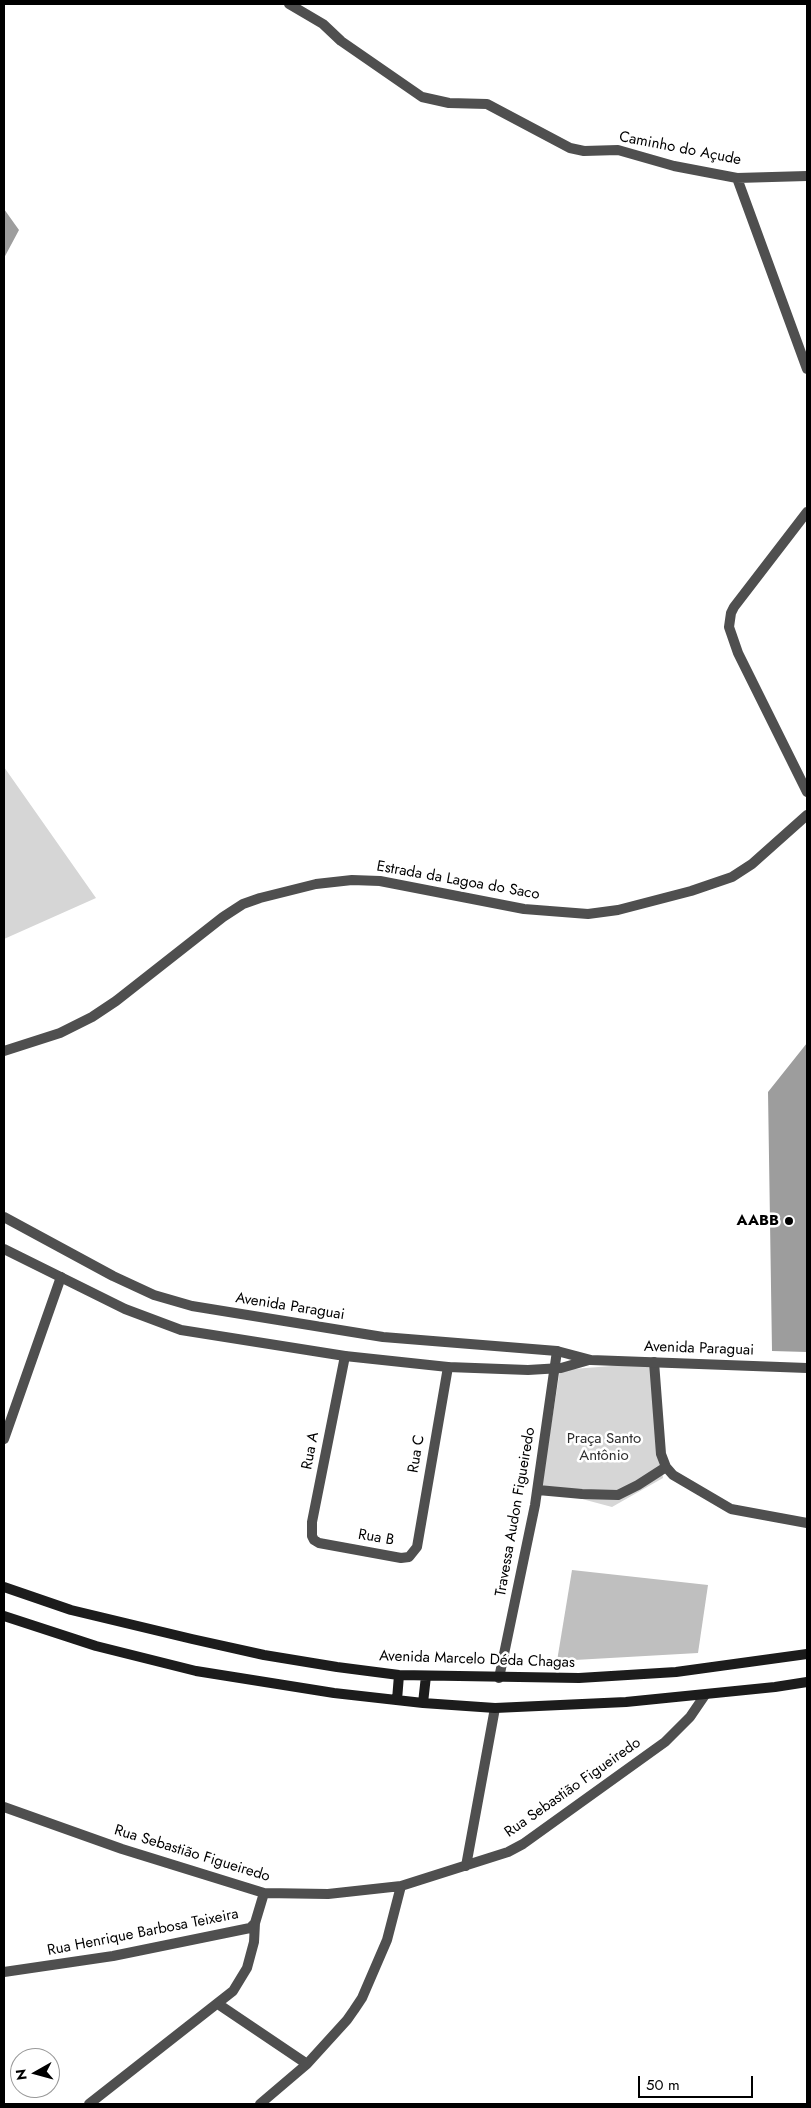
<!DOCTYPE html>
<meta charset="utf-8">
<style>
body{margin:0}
#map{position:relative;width:811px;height:2108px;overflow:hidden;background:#fff;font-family:Jost,sans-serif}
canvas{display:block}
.frame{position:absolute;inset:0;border:5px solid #000;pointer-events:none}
.north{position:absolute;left:10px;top:2048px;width:50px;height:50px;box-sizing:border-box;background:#fff;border:1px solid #999;border-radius:50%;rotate:263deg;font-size:14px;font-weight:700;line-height:20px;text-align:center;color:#000}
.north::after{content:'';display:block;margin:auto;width:18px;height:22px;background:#000;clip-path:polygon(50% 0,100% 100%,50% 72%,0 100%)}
.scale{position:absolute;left:638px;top:2076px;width:115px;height:22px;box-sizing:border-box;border:2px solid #000;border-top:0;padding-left:6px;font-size:15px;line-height:18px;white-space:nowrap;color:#000;-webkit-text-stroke:4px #fff;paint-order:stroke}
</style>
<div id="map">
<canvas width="811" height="2108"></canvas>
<div class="frame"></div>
<div class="north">N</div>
<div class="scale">50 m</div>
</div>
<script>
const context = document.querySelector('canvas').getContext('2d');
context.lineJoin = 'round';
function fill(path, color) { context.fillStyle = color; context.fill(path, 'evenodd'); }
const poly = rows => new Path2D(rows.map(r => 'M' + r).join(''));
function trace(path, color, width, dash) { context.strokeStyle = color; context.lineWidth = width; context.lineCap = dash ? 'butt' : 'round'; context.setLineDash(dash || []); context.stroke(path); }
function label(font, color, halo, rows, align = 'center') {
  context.font = font + ' Jost,sans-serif'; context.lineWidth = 5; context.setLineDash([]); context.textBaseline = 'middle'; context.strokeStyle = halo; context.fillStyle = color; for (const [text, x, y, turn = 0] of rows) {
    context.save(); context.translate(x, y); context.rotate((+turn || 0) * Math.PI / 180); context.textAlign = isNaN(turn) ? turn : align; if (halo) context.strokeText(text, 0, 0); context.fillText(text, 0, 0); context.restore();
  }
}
fill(poly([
 [4,767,96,898,4,939],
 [650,1363,663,1478,612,1507,541,1488,560,1370]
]), '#d6d6d6');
fill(poly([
 [4,209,19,230,4,258],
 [807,1043,807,1352,772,1351,768,1092]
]), '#9d9d9d');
fill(poly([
 [572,1570,708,1585,698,1653,557,1661]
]), '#bfbfbf');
trace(poly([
 [289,4,323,24,341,41,422,97,449,103,487,104,570,148,584,151,618,150,674,166,737,178,807,176],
 [737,178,807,369],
 [807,512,734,607,731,613,729,627,738,653,807,792],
 [4,1051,60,1033,92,1017,116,1001,223,917,243,904,260,898,316,884,352,880,380,881,524,909,588,914,618,910,691,891,732,877,752,864,807,815],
 [345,1356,312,1522,312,1536,314,1540,319,1543,401,1558,409,1557,417,1547,448,1367],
 [654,1362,661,1454,666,1467,673,1475,731,1509,807,1523],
 [4,1439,61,1277],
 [538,1490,582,1494,618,1495,638,1485,666,1467],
 [499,1678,535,1505,557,1351],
 [4,1807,122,1849,264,1893,328,1894,401,1886,508,1852,523,1844,665,1742,690,1717,705,1695],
 [466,1866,495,1708],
 [4,1972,113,1956,250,1928,255,1923,264,1893],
 [218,2004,307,2064],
 [89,2104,233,1991,247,1968,254,1942,255,1923],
 [260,2104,307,2064,347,2020,354,2010,362,1998,387,1940,401,1886]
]), '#4f4f4f', 10);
trace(poly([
 [4,1217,113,1276,154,1295,192,1306,383,1337,557,1351,591,1360,807,1368],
 [4,1249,125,1309,181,1330,345,1356,448,1367,528,1370,561,1368,589,1360]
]), '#4f4f4f', 10);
trace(poly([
 [4,1587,71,1610,192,1639,264,1655,337,1667,399,1675,579,1678,676,1672,807,1654],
 [4,1616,96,1646,196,1671,334,1693,423,1703,495,1708,626,1702,775,1687,807,1682],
 [397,1700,399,1675],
 [423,1703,426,1676]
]), '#1c1c1c', 10);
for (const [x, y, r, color] of [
 [789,1221,5,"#000"]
]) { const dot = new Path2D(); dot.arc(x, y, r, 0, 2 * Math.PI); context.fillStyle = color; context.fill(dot); trace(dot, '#fff', 2); }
label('15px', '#000', '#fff', [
 ["Caminho do Açude",680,149,11],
 ["Estrada da Lagoa do Saco",458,881,10],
 ["Avenida Paraguai",290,1307,9],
 ["Avenida Paraguai",699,1349,2],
 ["Rua A",311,1451,-79],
 ["Rua C",417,1454,-80],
 ["Travessa Audon Figueiredo",516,1512,-80],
 ["Rua B",376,1538,10],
 ["Avenida Marcelo Déda Chagas",477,1660,2],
 ["Rua Sebastião Figueiredo",573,1788,-35],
 ["Rua Sebastião Figueiredo",192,1854,17],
 ["Rua Henrique Barbosa Teixeira",143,1933,-11]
]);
label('bold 15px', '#000', '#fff', [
 ["AABB",779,1221]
], 'right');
label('15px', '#2d2d2d', '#fff', [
 ["Praça Santo",604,1439],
 ["Antônio",604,1456]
]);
</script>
